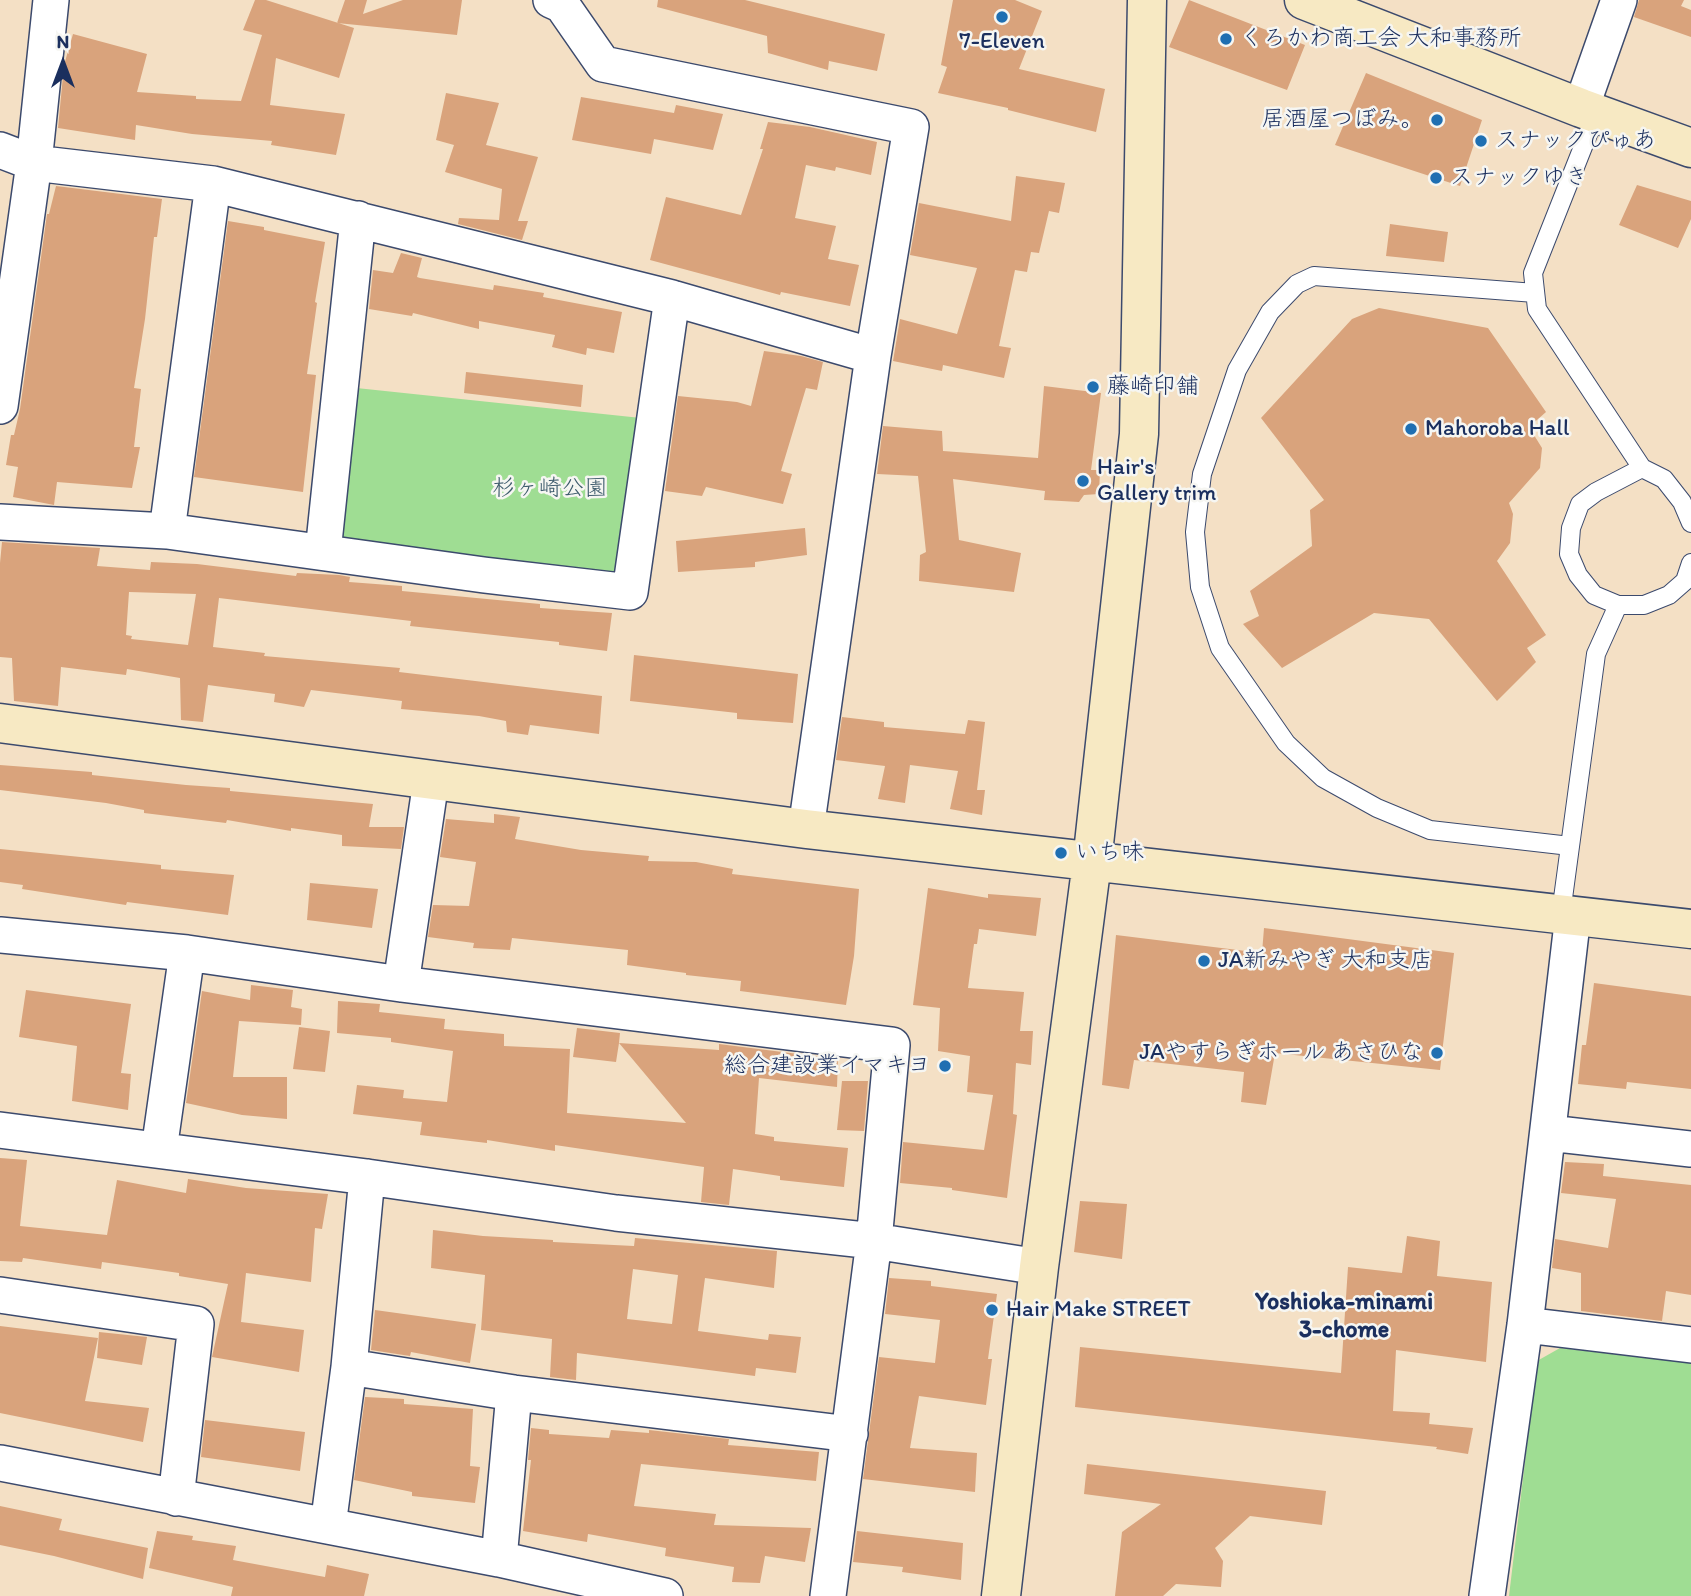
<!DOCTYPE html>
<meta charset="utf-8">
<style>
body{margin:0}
#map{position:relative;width:1691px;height:1596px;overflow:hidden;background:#f4e0c5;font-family:Itim,sans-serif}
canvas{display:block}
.north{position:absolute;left:28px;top:28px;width:70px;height:70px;-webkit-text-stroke:5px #f6f6f2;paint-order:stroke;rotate:0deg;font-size:19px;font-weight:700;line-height:28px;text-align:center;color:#1b2f5e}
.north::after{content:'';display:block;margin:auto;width:24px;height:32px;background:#1b2f5e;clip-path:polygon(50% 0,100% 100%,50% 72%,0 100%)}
</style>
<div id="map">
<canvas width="1691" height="1596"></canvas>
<div class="north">N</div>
</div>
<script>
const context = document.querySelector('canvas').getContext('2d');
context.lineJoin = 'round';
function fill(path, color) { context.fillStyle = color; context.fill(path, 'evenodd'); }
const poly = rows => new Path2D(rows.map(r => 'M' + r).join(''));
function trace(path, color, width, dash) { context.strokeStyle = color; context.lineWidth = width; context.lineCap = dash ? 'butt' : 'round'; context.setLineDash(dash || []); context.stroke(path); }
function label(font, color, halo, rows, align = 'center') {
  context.font = font + ' Itim,"Klee One",sans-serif'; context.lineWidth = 5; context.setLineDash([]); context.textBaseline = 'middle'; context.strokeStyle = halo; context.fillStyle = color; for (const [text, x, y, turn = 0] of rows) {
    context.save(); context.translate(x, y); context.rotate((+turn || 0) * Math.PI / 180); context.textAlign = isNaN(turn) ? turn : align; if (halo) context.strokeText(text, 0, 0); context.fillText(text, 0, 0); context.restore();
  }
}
fill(poly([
 [347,387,641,418,619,579,331,542],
 [1560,1348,1691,1363,1691,1596,1509,1596,1537,1361]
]), '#9fdd93');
fill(poly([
 [255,0,266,0,354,28,339,78,276,58,270,105,345,114,336,155,271,145,272,141,192,134,136,125,135,140,58,128,64,65,73,34,147,54,137,92,196,96,196,99,241,101,262,35,243,30],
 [345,0,367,0,363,14,403,0,462,0,457,35,337,23],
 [658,0,745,0,885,34,877,71,829,61,828,70,768,53,767,36,657,7],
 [953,0,1015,0,1042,11,1019,69,1105,89,1096,132,1008,110,1008,108,938,93,947,67,941,65],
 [1189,0,1305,45,1287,90,1169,47],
 [1639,0,1684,0,1681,6,1691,10,1691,37,1634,17],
 [1366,73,1482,120,1460,186,1335,145],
 [446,93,499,103,486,145,538,157,518,221,528,221,522,240,458,224,459,218,499,220,502,189,445,172,454,145,436,140],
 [581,97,674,113,676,105,723,114,713,150,654,139,651,154,572,140],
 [768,122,810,127,877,142,871,175,836,167,835,171,806,165,795,218,836,226,828,259,859,265,850,306,781,292,780,295,650,260,666,197,741,215,763,149,760,149],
 [1016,176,1065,183,1059,213,1049,211,1039,253,1031,252,1027,272,1015,270,999,346,1011,348,1004,378,943,365,942,371,893,361,900,319,957,334,977,268,910,255,919,203,1011,221],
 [1637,185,1691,201,1691,219,1678,248,1619,225],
 [56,186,162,199,157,237,154,237,145,319,134,388,141,389,134,447,140,447,132,488,57,482,54,505,13,497,18,467,6,465,11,435,14,435,20,409,47,214,49,214],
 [228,221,264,227,264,230,325,242,315,302,317,303,307,374,316,375,303,492,194,477],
 [1390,224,1448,232,1444,262,1386,256],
 [401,253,422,258,417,277,420,278,493,290,494,285,544,293,543,297,622,312,614,353,587,348,586,355,552,347,555,335,479,321,479,329,413,313,412,316,369,309,373,270,393,273],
 [1379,308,1488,328,1546,412,1529,427,1542,448,1540,468,1509,503,1513,514,1510,543,1497,561,1546,635,1527,648,1536,662,1497,701,1429,619,1374,613,1282,668,1243,624,1259,616,1250,591,1312,546,1310,510,1324,500,1261,418,1352,319],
 [764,351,801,356,823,362,817,390,806,388,781,471,792,474,783,504,706,487,702,496,665,491,678,396,737,402,751,406],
 [466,372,583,385,581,407,464,393],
 [1044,386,1101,393,1091,470,1100,470,1099,494,1084,495,1079,502,1044,500,1045,491,953,479,959,540,1021,553,1014,592,919,581,920,555,926,552,918,476,877,474,883,426,942,431,943,451,1038,458],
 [805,528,807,555,755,562,755,567,678,572,676,541],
 [2,542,100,548,97,566,150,570,151,562,197,564,296,576,297,573,339,575,350,577,349,582,402,586,402,591,540,604,540,608,612,613,607,651,559,645,559,642,410,626,411,621,219,598,213,647,265,653,264,656,400,668,399,672,602,696,599,734,530,725,528,735,507,732,506,721,479,716,401,709,402,701,311,690,304,707,274,702,275,694,208,685,203,722,181,720,180,678,127,669,126,675,61,667,58,706,14,701,12,658,0,657,0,563],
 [129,592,196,594,188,645,131,639,132,636,126,635],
 [634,655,798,674,793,723,737,719,737,713,630,701],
 [842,717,884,722,884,727,965,734,968,720,985,722,977,790,985,790,982,815,950,809,958,771,910,765,905,803,878,799,885,766,836,760],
 [0,765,92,772,92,775,186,785,230,788,230,791,373,804,369,827,404,827,401,849,342,846,342,835,291,828,291,831,227,820,226,823,144,813,144,810,106,803,0,790],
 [494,814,520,817,515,839,581,850,649,856,648,861,696,862,733,869,732,874,859,889,854,956,846,1005,740,991,741,981,686,975,686,973,627,965,628,950,512,938,510,950,473,948,474,943,428,937,433,905,469,906,476,862,440,857,446,819,494,823],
 [0,849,161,865,161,869,234,875,228,915,127,902,126,905,22,889,23,885,0,882],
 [310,883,378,889,372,928,307,920],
 [928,888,988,898,988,894,1041,898,1036,936,979,929,977,944,974,944,968,988,1024,992,1020,1031,1033,1031,1031,1065,1016,1063,1013,1114,1017,1115,1007,1198,952,1190,952,1188,900,1183,903,1142,984,1150,993,1095,967,1092,970,1056,938,1051,940,1008,913,1005],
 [1264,928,1454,953,1440,1070,1275,1053,1266,1105,1241,1102,1244,1072,1134,1060,1129,1089,1102,1085,1116,935,1262,953],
 [1594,983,1691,996,1691,1089,1627,1082,1626,1089,1578,1084,1582,1045,1586,1045],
 [251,985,293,990,291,1007,302,1009,301,1025,239,1021,233,1077,287,1077,287,1119,242,1115,186,1103,202,991,250,1000],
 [26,990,131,1004,121,1073,131,1074,128,1110,72,1101,77,1046,19,1037],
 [338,1001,380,1004,379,1012,445,1019,444,1029,504,1034,504,1046,570,1049,567,1113,686,1123,619,1043,616,1062,573,1057,577,1028,620,1033,619,1043,719,1050,719,1044,838,1059,837,1087,759,1078,755,1134,774,1137,774,1141,848,1148,844,1187,780,1180,780,1176,733,1169,729,1205,701,1202,704,1167,555,1145,555,1151,487,1140,487,1143,420,1135,422,1122,353,1114,357,1085,404,1090,403,1098,447,1102,453,1051,391,1042,391,1038,337,1033],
 [299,1027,330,1031,325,1072,293,1069],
 [842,1081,868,1081,864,1131,837,1130],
 [0,1158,27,1160,20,1226,107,1235,117,1180,186,1193,188,1179,246,1188,328,1194,322,1229,315,1228,311,1282,246,1273,241,1322,304,1330,299,1372,212,1357,228,1284,179,1276,179,1273,102,1262,101,1269,23,1258,22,1262,0,1261],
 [1565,1162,1604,1164,1603,1176,1691,1185,1691,1295,1666,1291,1662,1321,1581,1311,1581,1273,1552,1268,1555,1239,1608,1248,1616,1199,1561,1193],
 [1080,1201,1127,1204,1122,1259,1074,1252],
 [433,1230,483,1236,553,1240,553,1242,634,1246,635,1238,777,1251,774,1288,705,1278,698,1331,768,1340,769,1334,801,1337,796,1373,756,1368,755,1376,577,1353,576,1380,550,1377,552,1339,481,1330,485,1275,431,1268],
 [633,1269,678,1275,672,1324,627,1319],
 [1407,1236,1440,1241,1437,1276,1492,1282,1486,1362,1396,1350,1393,1411,1430,1413,1429,1424,1473,1428,1468,1454,1436,1449,1437,1447,1075,1407,1080,1347,1341,1373,1348,1267,1402,1273],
 [889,1278,931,1281,931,1286,997,1294,988,1359,992,1359,986,1405,919,1396,910,1448,977,1453,975,1492,863,1479,879,1357,935,1363,940,1320,885,1314],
 [375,1310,476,1324,470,1363,411,1352,410,1356,371,1350],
 [0,1326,98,1338,85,1401,149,1408,143,1442,0,1413],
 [99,1332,147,1337,142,1365,97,1358],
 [365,1397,404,1399,404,1404,473,1409,470,1466,480,1467,475,1503,412,1496,412,1492,354,1480],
 [205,1420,305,1432,300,1471,201,1457],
 [531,1428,549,1430,549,1434,609,1438,611,1430,649,1433,649,1430,729,1439,728,1445,819,1452,816,1481,641,1464,634,1506,716,1514,714,1525,811,1528,805,1562,765,1556,760,1583,732,1582,734,1567,665,1556,666,1548,588,1534,587,1542,523,1531,531,1460,528,1460],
 [1087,1464,1326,1491,1322,1525,1250,1516,1215,1548,1223,1561,1221,1587,1176,1584,1163,1596,1115,1596,1122,1532,1161,1504,1084,1494],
 [0,1506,62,1519,59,1530,148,1548,143,1579,54,1556,0,1545],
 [157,1531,193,1536,192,1540,236,1546,233,1560,325,1577,327,1565,369,1574,364,1596,231,1596,233,1587,149,1568],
 [857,1531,963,1543,961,1580,902,1572,903,1567,853,1562]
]), '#d9a37c');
const lane = poly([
 [1596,114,1533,273,1537,309,1642,468,1664,479,1682,502,1691,523],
 [1535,293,1314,276,1297,284,1270,312,1237,370,1202,474,1195,532,1200,587,1220,648,1286,743,1323,778,1377,808,1430,830,1570,846],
 [1642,468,1596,492,1580,504,1571,528,1569,554,1578,575,1594,595,1618,605,1644,605,1669,595,1685,581,1691,563],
 [1561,913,1596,654,1618,605]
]);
const street = poly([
 [551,0,562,5,603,64,911,127,873,356,806,829],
 [1581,108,1619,0],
 [0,150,34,163,213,184,672,298,873,356],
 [0,406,34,163,51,0],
 [0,522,167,531,484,575,630,592,672,298],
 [167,531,213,184],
 [323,552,358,219],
 [0,935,187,953,401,984,892,1045,874,1241,828,1596],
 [401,984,431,781],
 [0,1130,367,1177,616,1213,874,1241,1039,1267],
 [1549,1133,1691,1149],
 [159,1150,187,953],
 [0,1295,196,1324,176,1498],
 [1525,1325,1691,1345],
 [349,1367,514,1393,850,1434],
 [0,1463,499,1559,665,1596],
 [328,1526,349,1367,367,1177],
 [499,1559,514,1393],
 [1487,1596,1525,1325,1573,915]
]);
const secondary = poly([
 [1304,0,1581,108,1691,148],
 [0,723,806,829,1691,929],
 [1001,1596,1039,1267,1092,862,1139,434,1147,0]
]);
trace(lane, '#3c4a6d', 20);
trace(street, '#3c4a6d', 38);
trace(secondary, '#3c4a6d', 41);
trace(lane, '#fff', 18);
trace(street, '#fff', 35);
trace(secondary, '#f7e9c3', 38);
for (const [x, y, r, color] of [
 [1002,17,7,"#1f6fb2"],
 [1226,39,7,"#1f6fb2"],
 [1437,120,7,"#1f6fb2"],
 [1481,141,7,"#1f6fb2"],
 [1436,178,7,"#1f6fb2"],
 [1093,387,7,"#1f6fb2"],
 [1411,429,7,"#1f6fb2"],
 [1083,481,7,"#1f6fb2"],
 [1061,853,7,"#1f6fb2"],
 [1204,961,7,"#1f6fb2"],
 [1437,1053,7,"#1f6fb2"],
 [945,1066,7,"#1f6fb2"],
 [992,1310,7,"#1f6fb2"]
]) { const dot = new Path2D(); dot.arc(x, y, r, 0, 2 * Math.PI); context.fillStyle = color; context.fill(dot); trace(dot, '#f6f6f2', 2.5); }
label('23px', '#1b2f5e', '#f6f6f2', [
 ["くろかわ商工会 大和事務所",1240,39],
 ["7-Eleven",1002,42,"center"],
 ["居酒屋つぼみ。",1423,120,"right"],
 ["スナックぴゅあ",1495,141],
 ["スナックゆき",1450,178],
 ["藤崎印舗",1107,387],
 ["Mahoroba Hall",1425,429],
 ["Hair's",1097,468],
 ["Gallery trim",1097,494],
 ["いち味",1075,853],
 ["JA新みやぎ 大和支店",1218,961],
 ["JAやすらぎホール あさひな",1423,1053,"right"],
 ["総合建設業イマキヨ",931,1066,"right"],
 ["Hair Make STREET",1006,1310]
], 'left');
label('23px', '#3c5a6b', '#f6f6f2', [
 ["杉ヶ崎公園",550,489]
]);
label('bold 24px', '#1b2f5e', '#f6f6f2', [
 ["Yoshioka-minami",1344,1303],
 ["3-chome",1344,1331]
]);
</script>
